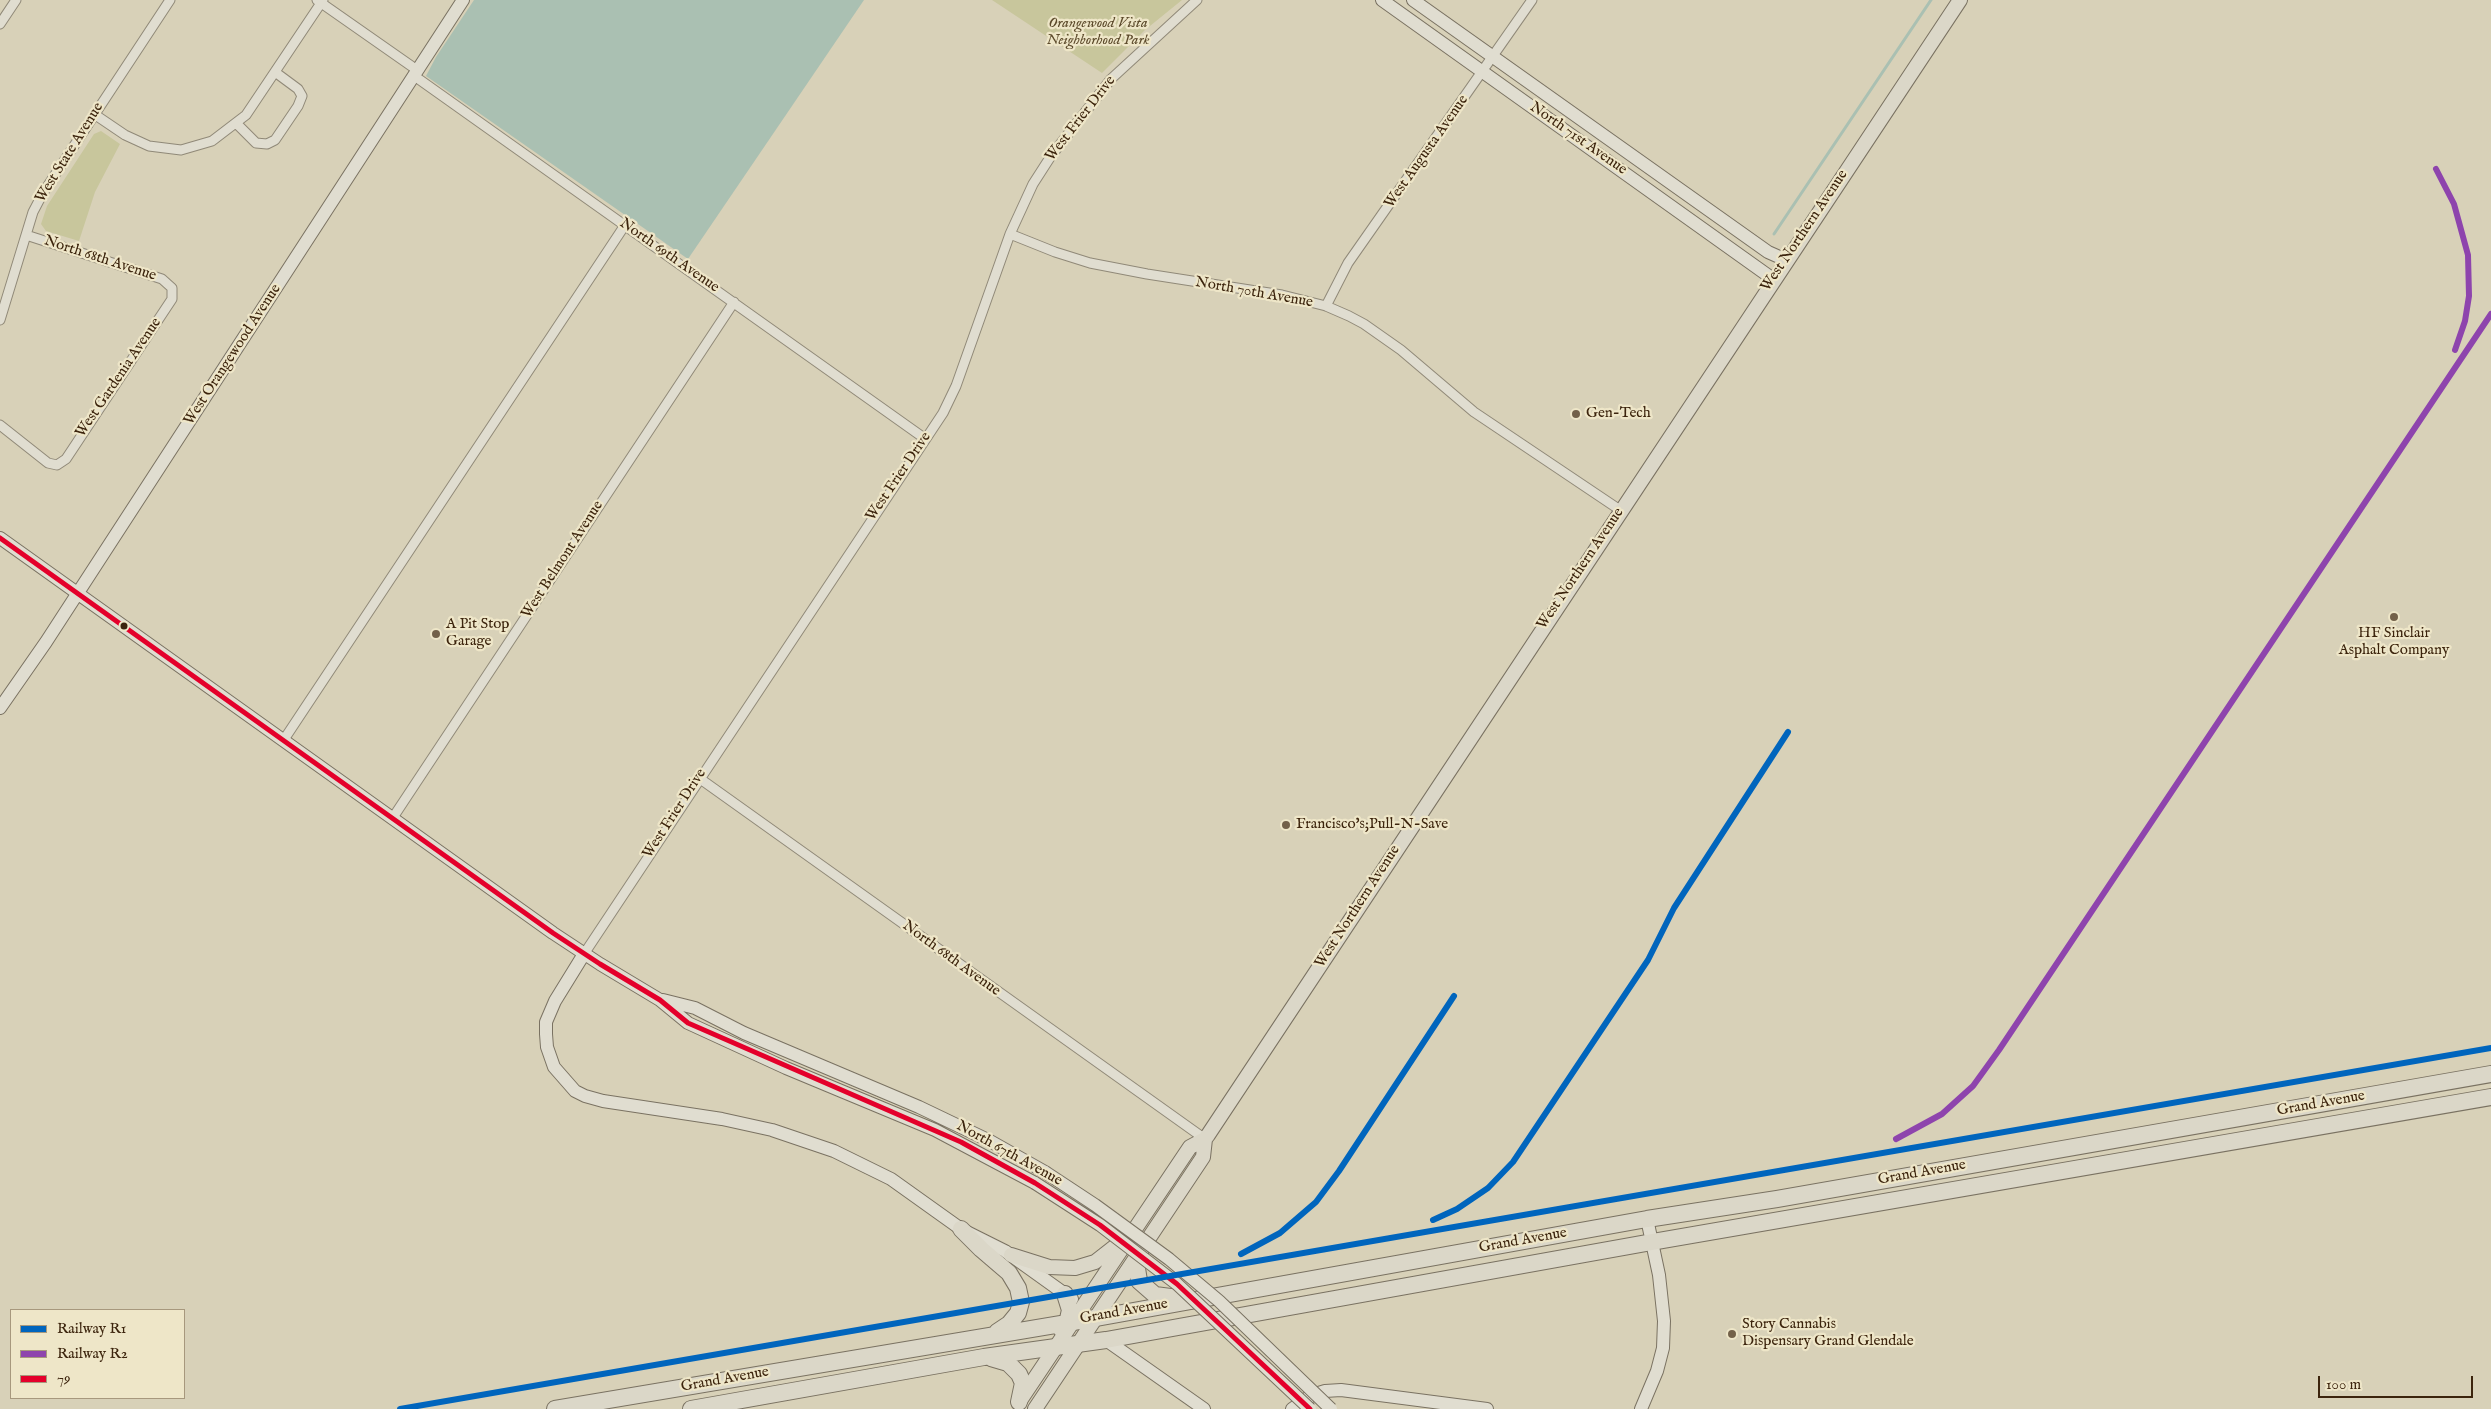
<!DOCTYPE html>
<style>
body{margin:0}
#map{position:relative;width:2491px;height:1409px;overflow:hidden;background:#d8d1b8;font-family:"IM FELL English",serif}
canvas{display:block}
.legend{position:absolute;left:10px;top:1309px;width:175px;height:90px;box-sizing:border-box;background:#eee6c8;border:1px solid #a7987d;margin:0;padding:6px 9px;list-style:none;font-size:15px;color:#3c240d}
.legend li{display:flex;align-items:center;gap:10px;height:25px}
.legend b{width:25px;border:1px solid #a7987d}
.scale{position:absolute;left:2318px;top:1376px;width:155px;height:22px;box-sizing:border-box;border:2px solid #3c240d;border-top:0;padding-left:6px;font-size:15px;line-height:18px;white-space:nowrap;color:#3c240d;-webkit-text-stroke:4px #eee6c8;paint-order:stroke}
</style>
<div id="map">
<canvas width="2491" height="1409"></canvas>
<ul class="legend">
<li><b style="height:6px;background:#0065bd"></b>Railway R1</li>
<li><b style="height:6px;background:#8e44ad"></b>Railway R2</li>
<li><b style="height:6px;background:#e4002b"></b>79</li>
</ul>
<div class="scale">100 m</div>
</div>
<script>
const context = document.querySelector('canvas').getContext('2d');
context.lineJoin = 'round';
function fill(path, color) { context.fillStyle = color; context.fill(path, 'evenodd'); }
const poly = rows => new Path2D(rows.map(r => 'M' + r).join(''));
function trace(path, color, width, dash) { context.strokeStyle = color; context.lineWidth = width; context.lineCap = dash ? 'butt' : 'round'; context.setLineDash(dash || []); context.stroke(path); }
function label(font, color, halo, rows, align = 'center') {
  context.font = font + ' "IM FELL English",serif'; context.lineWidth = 4.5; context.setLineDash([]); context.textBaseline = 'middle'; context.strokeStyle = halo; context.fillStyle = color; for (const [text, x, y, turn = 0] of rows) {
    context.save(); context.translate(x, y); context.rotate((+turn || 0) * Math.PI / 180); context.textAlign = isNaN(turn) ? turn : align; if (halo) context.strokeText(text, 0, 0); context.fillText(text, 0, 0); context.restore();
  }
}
fill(poly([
 [992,0,1182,0,1145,30,1102,73],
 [101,131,120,144,95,192,79,241,46,231,41,224,47,206,94,134]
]), '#c8c69c');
fill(poly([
 [474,0,864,0,688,259,426,76,436,57]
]), '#aac0b2');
trace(poly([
 [1774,234,1931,0]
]), '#aac0b2', 3);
const street = poly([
 [317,0,417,70],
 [0,24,16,0],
 [413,75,924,438],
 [94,114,125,135,149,146,181,150,212,141,246,115,323,0],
 [237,124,256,143,267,144,275,140,298,106,302,96,298,89,275,72],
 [1010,234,1055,252,1090,263,1147,274,1282,295,1326,306,1349,316,1364,324,1401,350,1474,412,1620,510],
 [1326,306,1348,263,1532,0],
 [0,320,33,212,43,193,170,0],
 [0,425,48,463,57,465,66,459,172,299,172,288,162,279,26,235],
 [283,741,625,225],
 [699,778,1205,1139],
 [392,819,734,302],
 [584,954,943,413,956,386,1010,234,1033,184,1051,156,1111,79,1197,0]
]);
const secondary = poly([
 [1382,0,1773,279],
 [1413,0,1768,252,1786,260],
 [0,538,553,933,600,964,660,1000,688,1023,786,1068,935,1130,1035,1183],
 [0,708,46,642,463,0],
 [584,954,555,1001,546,1022,546,1034,547,1047,554,1067,575,1091,585,1096,603,1101,722,1119,772,1130,834,1151,891,1179,961,1229,1005,1251,1072,1299],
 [663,1000,695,1008,744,1033,919,1107,990,1141,1045,1172],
 [1106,1340,1204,1409],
 [1292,1409,1312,1395,1325,1391,1341,1390,1487,1409],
 [1641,1409,1657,1371,1663,1348,1664,1321,1659,1275,1647,1219]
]);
const primary = poly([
 [1011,1255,1049,1267,1075,1268,1095,1262,1118,1244],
 [1021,1399,1190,1147,1205,1139,1208,1135,1960,0],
 [1035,1409,1203,1157,1205,1139]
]);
const highway = poly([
 [961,1229,981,1249,1009,1273,1018,1288,1021,1302,1018,1313,1009,1324,997,1332],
 [1141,1249,1136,1262,1139,1281,1155,1295,1178,1298],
 [1061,1329,1068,1319,1070,1310,1065,1294],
 [991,1358,1008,1363,1019,1374,1023,1383,1019,1402],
 [555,1409,1073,1322,1647,1219,1777,1199,2491,1074],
 [691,1409,984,1357,1106,1340,1652,1242,2491,1097]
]);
trace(street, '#908978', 11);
trace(secondary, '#7a7262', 14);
trace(primary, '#7a7262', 16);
trace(highway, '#7a7262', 18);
trace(street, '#e0ddd0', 9);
trace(secondary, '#e0ddd0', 12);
trace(primary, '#dbd7c8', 14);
trace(highway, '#dbd7c8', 16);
const secondaryBridge = poly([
 [1045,1172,1095,1205,1169,1259,1219,1301,1331,1409],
 [1035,1183,1100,1225,1177,1284,1310,1409]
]);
trace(secondaryBridge, '#7a7262', 14, []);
trace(secondaryBridge, '#e0ddd0', 12);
trace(poly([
 [0,538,553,933,600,964,660,1000,688,1023,961,1142,1035,1183,1100,1225,1177,1284,1310,1409]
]), '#e4002b', 5);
trace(poly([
 [1433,1220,1457,1209,1488,1188,1513,1162,1648,960,1674,908,1788,732],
 [1241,1254,1280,1233,1316,1202,1339,1171,1454,996],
 [400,1409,2491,1048]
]), '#0065bd', 6);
trace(poly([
 [2436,169,2454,204,2468,255,2469,296,2465,321,2455,350],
 [1896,1139,1942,1114,1973,1086,1999,1050,2491,314]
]), '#8e44ad', 6);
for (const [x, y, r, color] of [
 [1576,414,5,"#736149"],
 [2394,617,5,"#736149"],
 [124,626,4.5,"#3c240d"],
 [436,634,5,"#736149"],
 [1286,825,5,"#736149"],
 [1732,1334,5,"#736149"]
]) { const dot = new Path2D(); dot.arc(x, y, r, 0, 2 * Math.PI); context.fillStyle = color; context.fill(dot); trace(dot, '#eee6c8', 2); }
label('italic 15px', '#5c4a2b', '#eee6c8', [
 ["Orangewood Vista",1098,24],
 ["Neighborhood Park",1098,41]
]);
label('15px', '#3c240d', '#eee6c8', [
 ["West Frier Drive",1081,119,-52],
 ["North 71st Avenue",1578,139,35],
 ["West Augusta Avenue",1427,152,-55],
 ["West State Avenue",70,153,-58],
 ["West Northern Avenue",1805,231,-56],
 ["North 69th Avenue",669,256,35],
 ["North 68th Avenue",100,259,18],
 ["North 70th Avenue",1254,293,10],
 ["West Orangewood Avenue",233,355,-57],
 ["West Gardenia Avenue",119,378,-56],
 ["West Frier Drive",899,477,-56],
 ["West Belmont Avenue",563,560,-57],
 ["West Northern Avenue",1581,569,-56],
 ["West Frier Drive",675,814,-57],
 ["West Northern Avenue",1358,907,-57],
 ["North 68th Avenue",951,959,36],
 ["Grand Avenue",2321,1104,-10],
 ["North 67th Avenue",1009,1154,29],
 ["Grand Avenue",1922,1173,-10],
 ["Grand Avenue",1523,1241,-10],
 ["Grand Avenue",1124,1312,-10],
 ["Grand Avenue",725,1380,-10]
]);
label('15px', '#3c240d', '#eee6c8', [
 ["Gen-Tech",1586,414],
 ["A Pit Stop",446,625],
 ["Garage",446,642],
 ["HF Sinclair",2394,634,"center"],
 ["Asphalt Company",2394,651,"center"],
 ["Francisco's;Pull-N-Save",1296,825],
 ["Story Cannabis",1742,1325],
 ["Dispensary Grand Glendale",1742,1342]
], 'left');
</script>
